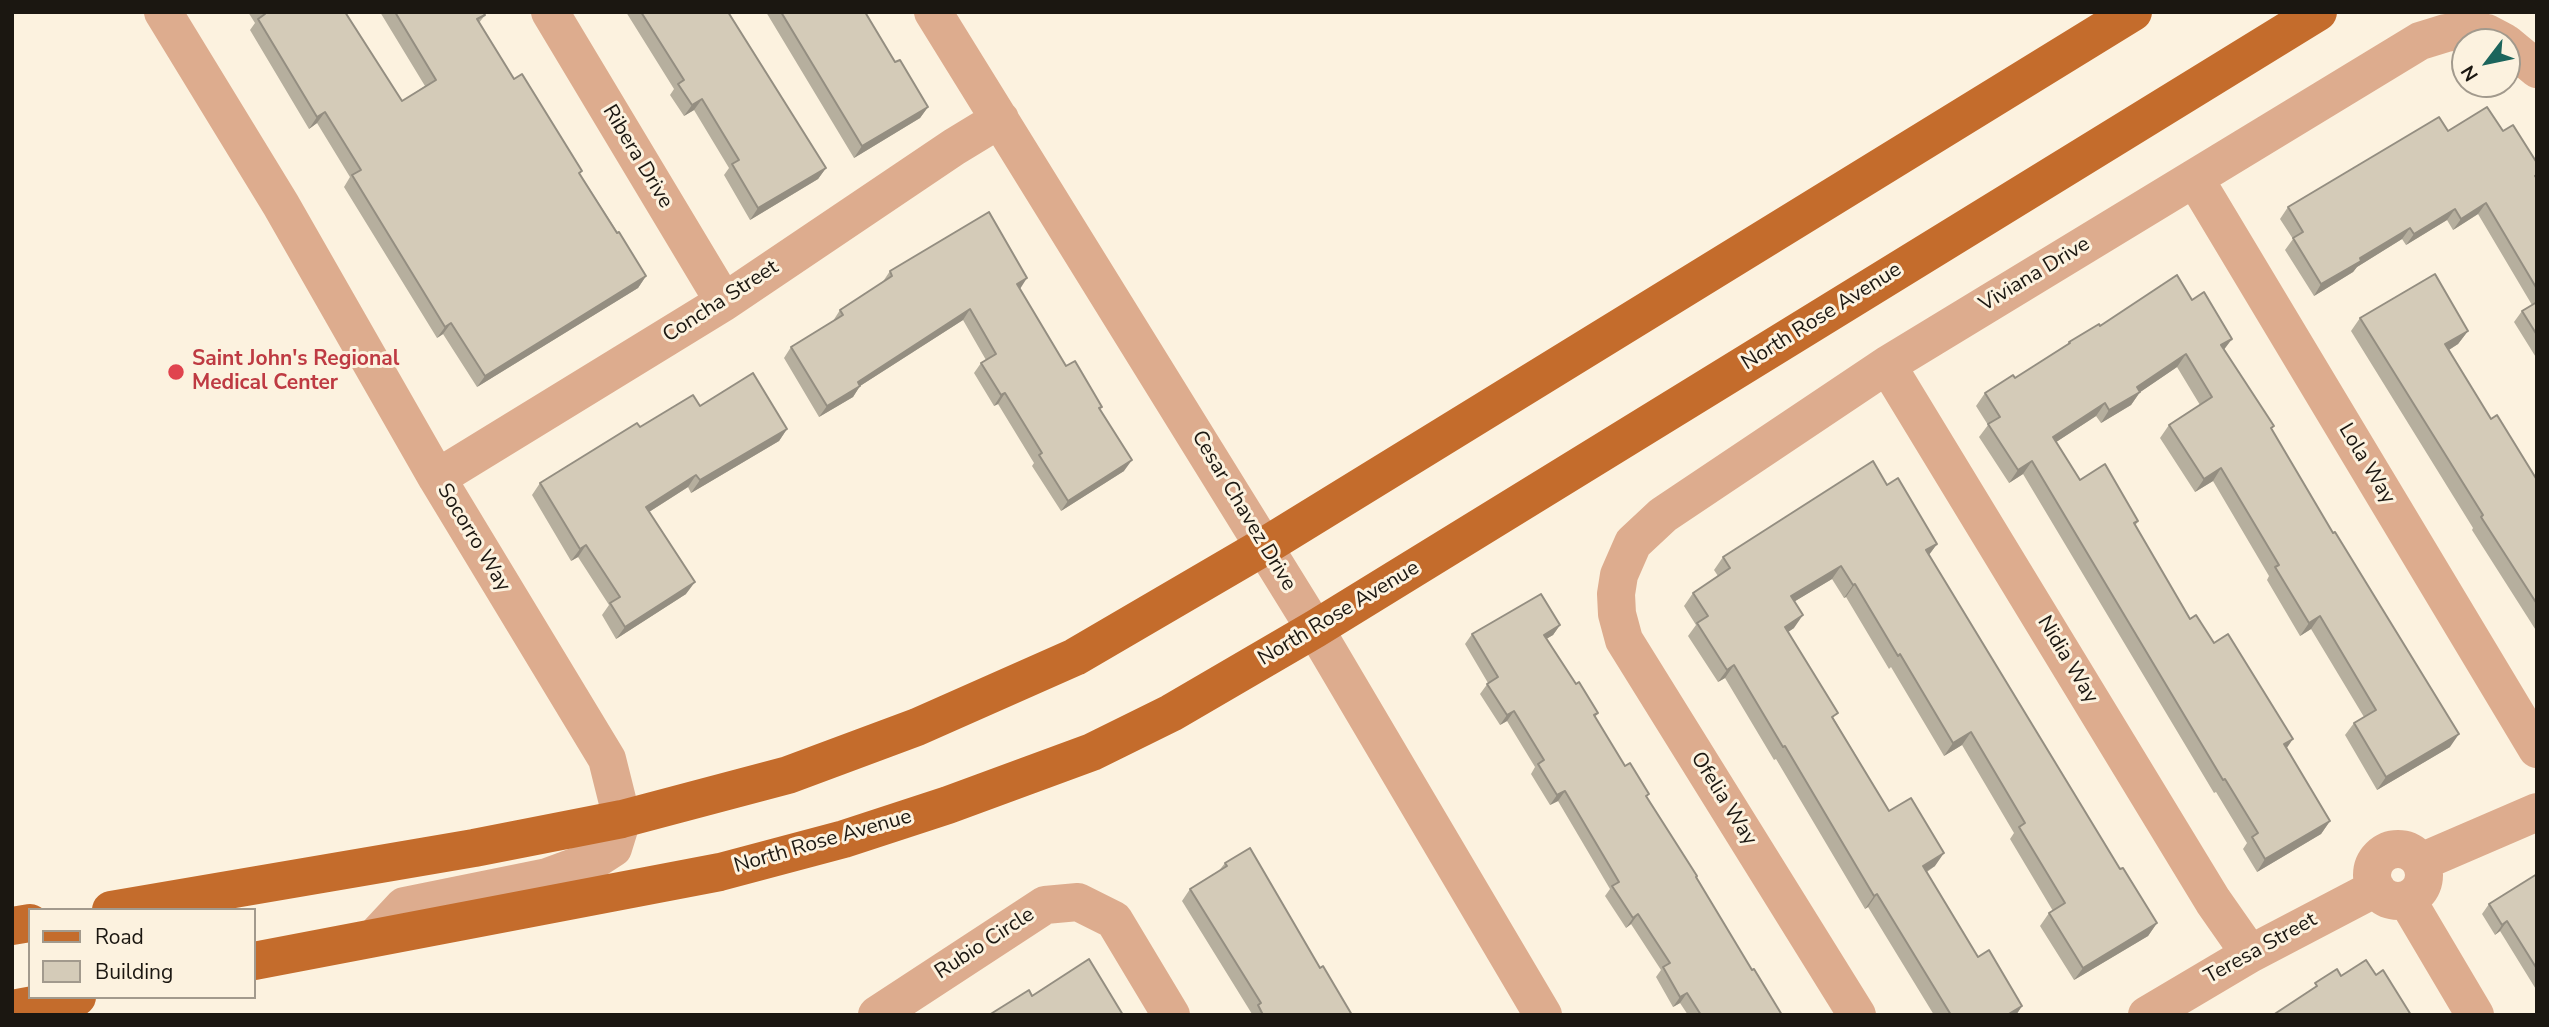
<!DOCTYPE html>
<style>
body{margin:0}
#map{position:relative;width:2549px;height:1027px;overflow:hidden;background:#fcf2df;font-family:"Nunito Sans",sans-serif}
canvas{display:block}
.frame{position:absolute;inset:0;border:14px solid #1b1711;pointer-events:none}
.legend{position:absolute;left:28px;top:908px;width:228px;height:91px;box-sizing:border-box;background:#fcf2df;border:2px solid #a29a8d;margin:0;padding:9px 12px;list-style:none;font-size:21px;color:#1b1711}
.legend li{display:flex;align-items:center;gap:14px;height:35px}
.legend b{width:35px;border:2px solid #a29a8d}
.north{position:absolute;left:2451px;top:28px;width:70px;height:70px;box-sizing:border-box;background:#fcf2df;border:2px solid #a29a8d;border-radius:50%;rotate:238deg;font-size:19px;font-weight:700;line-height:28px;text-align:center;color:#1b1711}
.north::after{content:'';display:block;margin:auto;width:24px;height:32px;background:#1c655c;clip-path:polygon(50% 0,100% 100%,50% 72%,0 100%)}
</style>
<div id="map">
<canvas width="2549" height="1027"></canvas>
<div class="frame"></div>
<ul class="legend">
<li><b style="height:9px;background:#c46c2c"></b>Road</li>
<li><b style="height:19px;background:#d4cbb8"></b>Building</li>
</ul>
<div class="north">N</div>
</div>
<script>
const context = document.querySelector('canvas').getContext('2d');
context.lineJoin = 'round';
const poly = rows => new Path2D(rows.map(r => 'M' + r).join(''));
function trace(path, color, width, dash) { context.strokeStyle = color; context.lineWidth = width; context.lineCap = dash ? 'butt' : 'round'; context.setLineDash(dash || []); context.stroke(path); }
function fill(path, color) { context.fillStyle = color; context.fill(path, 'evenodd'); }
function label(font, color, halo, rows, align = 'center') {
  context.font = font + ' "Nunito Sans",sans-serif'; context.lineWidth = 6; context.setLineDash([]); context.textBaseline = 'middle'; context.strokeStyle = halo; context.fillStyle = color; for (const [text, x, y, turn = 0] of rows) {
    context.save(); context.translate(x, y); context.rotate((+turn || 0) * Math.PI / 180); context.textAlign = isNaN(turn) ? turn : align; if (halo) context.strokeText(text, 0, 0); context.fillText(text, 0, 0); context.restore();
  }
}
trace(poly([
 [163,12,281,205,437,478,607,759,622,819,613,848,596,859,547,877,404,906,376,936],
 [550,12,724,302],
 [933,12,1315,629,1543,1015],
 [2507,44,2537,69],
 [2195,179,2537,749],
 [1887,365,2213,901,2250,954],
 [437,478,724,302,954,147,1000,119],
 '2372 875a26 26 0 1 1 52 0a26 26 0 1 1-52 0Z',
 [2421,862,2537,812],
 [2407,900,2475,1015],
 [877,1015,1045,905,1078,902,1114,920,1171,1015],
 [1857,1015,1624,640,1617,614,1616,594,1619,575,1633,543,1663,515,1887,365,2420,41,2446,33,2460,31,2487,33,2504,42],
 [2147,1015,2250,954,2376,888]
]), '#ddac8e', 38);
trace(poly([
 [111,910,474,848,622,819,788,775,917,727,1075,657,1265,546,2133,12],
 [12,926,30,923],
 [254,961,720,872,844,839,948,805,1092,752,1171,713,1315,629,2318,12],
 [12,1009,77,997]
]), '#c46c2c', 38);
fill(poly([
 [248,12,345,12,402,101,425,86,380,12,483,12,485,15,479,23,514,79,580,174,646,276,638,288,477,387,443,334,437,338,344,187,350,177,317,123,309,129,250,30,255,23],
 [626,12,728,12,826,168,818,179,750,220,724,175,729,168,694,110,684,116,670,95,674,89],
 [766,12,865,12,895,62,928,107,920,118,854,158],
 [2448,131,2503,131,2537,163,2537,359,2514,322,2522,311,2532,305,2478,214,2453,230,2447,220,2406,245,2402,239,2357,267,2353,272,2314,296,2285,250,2293,239,2280,219,2288,207],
 [890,271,1020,289,1066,366,1102,407,1100,409,1124,471,1061,511,1032,466,1034,463,998,404,994,406,974,373,981,363,986,360,963,320,860,386,853,397,819,417,784,358,791,347,833,321,840,310,882,283],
 [2192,300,2224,350,2272,429,2450,747,2377,790,2345,735,2354,723,2364,717,2311,629,2300,636,2267,580,2269,576,2213,481,2195,492,2160,438,2169,425,2200,405,2177,367,2140,392,2131,405,2101,423,2096,416,2056,442,2080,480,2138,521,2135,526,2190,619,2214,643,2286,748,2330,821,2321,834,2257,872,2243,849,2247,843,2216,792,2214,793,2023,474,2009,483,1979,437,1988,425,1976,406,1985,393,2015,378,2066,346,2069,342,2100,326],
 [2360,318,2468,331,2458,344,2449,350,2491,419,2537,480,2537,632,2472,530,2473,528,2351,331],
 [640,427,787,429,779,441,691,493,688,487,649,512,686,594,616,639,602,615,609,605,578,557,571,561,532,495,540,483],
 [1887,485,1937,544,1929,555,2120,869,2157,923,2148,936,2074,980,2040,926,2049,913,2053,911,2010,839,2014,833,1962,745,1944,756,1891,667,1889,669,1846,597,1844,598,1832,579,1795,601,1794,628,1788,632,1834,719,1889,811,1935,866,1927,872,1978,957,2022,1006,2016,1015,1934,1015,1868,907,1865,909,1776,759,1774,760,1725,678,1718,682,1688,636,1696,625,1684,606,1693,593,1718,576,1714,570,1723,557],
 [1560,625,1553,635,1546,639,1576,684,1598,713,1595,717,1625,766,1649,794,1646,797,1752,970,1782,1015,1688,1015,1680,1003,1673,1007,1656,977,1661,970,1631,924,1626,928,1605,896,1610,889,1558,801,1550,805,1531,774,1535,767,1507,721,1500,725,1480,694,1488,683,1465,644,1472,634],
 [1225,863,1320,968,1352,1015,1251,1015,1252,1014,1182,901,1190,889,1218,872],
 [2537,874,2537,991,2500,931,2495,935,2482,914,2489,904]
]), '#b6af9e');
fill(poly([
 [702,99,694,110,684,116,692,105],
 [928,107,920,118,854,158,862,146],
 [325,112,317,123,309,129,317,117],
 [826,168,818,179,750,220,758,208],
 [2486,203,2478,214,2453,230,2461,219],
 [2455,209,2447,220,2406,245,2414,234],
 [2410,228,2402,239,2357,267,2353,272,2314,296,2321,284,2360,258],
 [646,276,638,288,477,387,485,376],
 [1027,278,1020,289,1017,284],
 [970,309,963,320,860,386,853,397,819,417,827,406,858,382],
 [451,323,443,334,437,338,445,327],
 [2468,331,2458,344,2436,358,2445,344],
 [2232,339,2223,351,2221,345],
 [2186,354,2177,367,2136,395,2140,392,2131,405,2101,423,2109,410,2137,387],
 [1005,393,998,404,994,406,1001,395],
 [2105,403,2096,416,2044,450,2053,437],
 [787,429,779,441,691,493,700,480],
 [1132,460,1124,471,1061,511,1068,501],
 [2032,461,2023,474,2009,483,2018,470],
 [2221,468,2213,481,2195,492,2204,479],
 [696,475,688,487,638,519,646,507],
 [1937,544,1928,556,1926,550],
 [586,545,578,557,571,561,580,549],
 [1841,566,1832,579,1782,609,1791,596],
 [695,582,686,594,616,639,625,627],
 [1855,584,1846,597,1844,598,1853,585],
 [1803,615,1794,628,1776,640,1785,627],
 [2320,616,2311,629,2300,636,2309,623],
 [1560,625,1553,635,1536,645,1544,635],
 [1734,665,1725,678,1718,682,1727,670],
 [1514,711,1507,721,1500,725,1507,715],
 [1971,732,1962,745,1944,756,1953,743],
 [2459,734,2450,747,2377,790,2386,777],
 [2293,739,2284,752,2284,744],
 [1565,791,1558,801,1550,805,1557,795],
 [2330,821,2321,834,2257,872,2265,859],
 [1944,853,1935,866,1914,879,1923,866],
 [1877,894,1868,907,1865,909,1874,896],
 [1638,914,1631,924,1626,928,1633,918],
 [2507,921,2500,931,2495,935,2502,925],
 [2157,923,2148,936,2074,980,2083,968],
 [1687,993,1680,1003,1673,1007,1680,997],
 [2022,1006,2016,1015,2007,1015]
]), '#948e81');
const building = poly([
 [264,12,345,12,402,101,436,80,395,12,483,12,485,15,477,19,514,79,522,74,582,171,579,173,617,233,619,232,646,276,485,376,451,323,445,327,352,175,361,170,325,112,317,117,258,19,265,14,264,12],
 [641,12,728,12,826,168,758,208,732,164,739,160,702,99,692,105,678,84,684,80,641,12],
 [781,12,865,12,895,62,900,60,928,107,862,146,781,12],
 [2487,107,2503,131,2513,125,2537,163,2537,175,2535,176,2537,179,2537,289,2486,203,2461,219,2455,209,2414,234,2410,228,2360,258,2361,261,2321,284,2293,238,2303,232,2288,207,2439,117,2448,131,2487,107],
 [989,212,1027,278,1017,284,1066,366,1075,361,1102,407,1099,408,1132,460,1068,501,1039,455,1042,453,1005,393,1001,395,981,363,996,354,970,309,858,382,860,386,827,406,791,347,843,315,840,310,892,276,890,271,989,212],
 [2435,274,2468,331,2445,344,2491,419,2497,415,2537,480,2537,604,2481,517,2483,515,2360,318,2435,274],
 [2177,275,2192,300,2204,292,2232,339,2221,345,2274,426,2271,428,2333,533,2335,532,2459,734,2386,777,2354,723,2376,710,2320,616,2309,623,2275,567,2279,565,2221,468,2204,479,2169,425,2212,397,2186,354,2137,387,2140,392,2109,410,2105,403,2053,437,2080,480,2105,464,2138,521,2134,523,2190,619,2196,615,2214,643,2228,634,2293,739,2284,744,2330,821,2265,859,2252,837,2258,833,2225,779,2223,780,2032,461,2018,470,1988,424,2000,417,1985,393,2013,375,2015,378,2070,343,2069,342,2099,324,2100,326,2177,275],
 [2537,302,2537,335,2522,311,2537,302],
 [753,373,787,429,700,480,696,475,646,507,695,582,625,627,610,603,620,597,586,545,580,549,540,483,637,423,640,427,693,395,700,406,753,373],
 [1873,461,1887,485,1898,478,1937,544,1926,550,2120,869,2123,868,2157,923,2083,968,2049,913,2065,903,2019,827,2025,823,1971,732,1953,743,1900,654,1898,656,1855,584,1853,585,1841,566,1791,596,1803,615,1785,627,1838,713,1832,717,1889,811,1911,798,1944,853,1923,866,1978,957,1989,950,2022,1006,2007,1015,1951,1015,1877,894,1874,896,1785,746,1783,747,1734,665,1727,670,1697,623,1708,616,1693,593,1730,568,1723,557,1873,461],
 [1541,594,1560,625,1544,635,1576,684,1579,682,1598,713,1594,715,1625,766,1630,763,1649,794,1646,796,1697,876,1696,877,1752,970,1754,969,1782,1015,1701,1015,1687,993,1680,997,1663,967,1670,963,1638,914,1633,918,1612,886,1619,882,1565,791,1557,795,1538,764,1544,760,1514,711,1507,715,1487,684,1498,677,1472,634,1541,594],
 [1250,848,1320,968,1323,966,1352,1015,1263,1015,1258,1005,1261,1003,1190,889,1227,866,1225,863,1250,848],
 [2537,874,2537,969,2507,921,2502,925,2489,904,2537,874],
 [1089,959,1123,1015,989,1015,1029,990,1032,996,1089,959],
 [2366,960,2376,975,2383,970,2411,1015,2273,1015,2317,986,2315,983,2337,969,2341,976,2366,960]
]);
fill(building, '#d4cbb8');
trace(building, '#948e81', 2);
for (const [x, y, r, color] of [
 [176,372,9,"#e0444e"]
]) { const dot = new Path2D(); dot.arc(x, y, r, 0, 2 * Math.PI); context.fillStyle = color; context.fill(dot); trace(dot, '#fcf2df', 2.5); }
label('21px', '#1b1711', '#fcf2df', [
 ["Ribera Drive",637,157,59],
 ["Viviana Drive",2035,275,-31],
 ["Concha Street",721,302,-33],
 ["North Rose Avenue",1822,317,-32],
 ["Lola Way",2366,464,59],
 ["Cesar Chavez Drive",1243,511,59],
 ["Socorro Way",473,538,59],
 ["North Rose Avenue",1339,614,-31],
 ["Nidia Way",2067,660,59],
 ["Ofelia Way",1723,799,58],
 ["North Rose Avenue",823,842,-16],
 ["Rubio Circle",985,944,-33],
 ["Teresa Street",2261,949,-29]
]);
label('bold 21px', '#be3a42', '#fcf2df', [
 ["Saint John's Regional",192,360],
 ["Medical Center",192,384]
], 'left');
</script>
